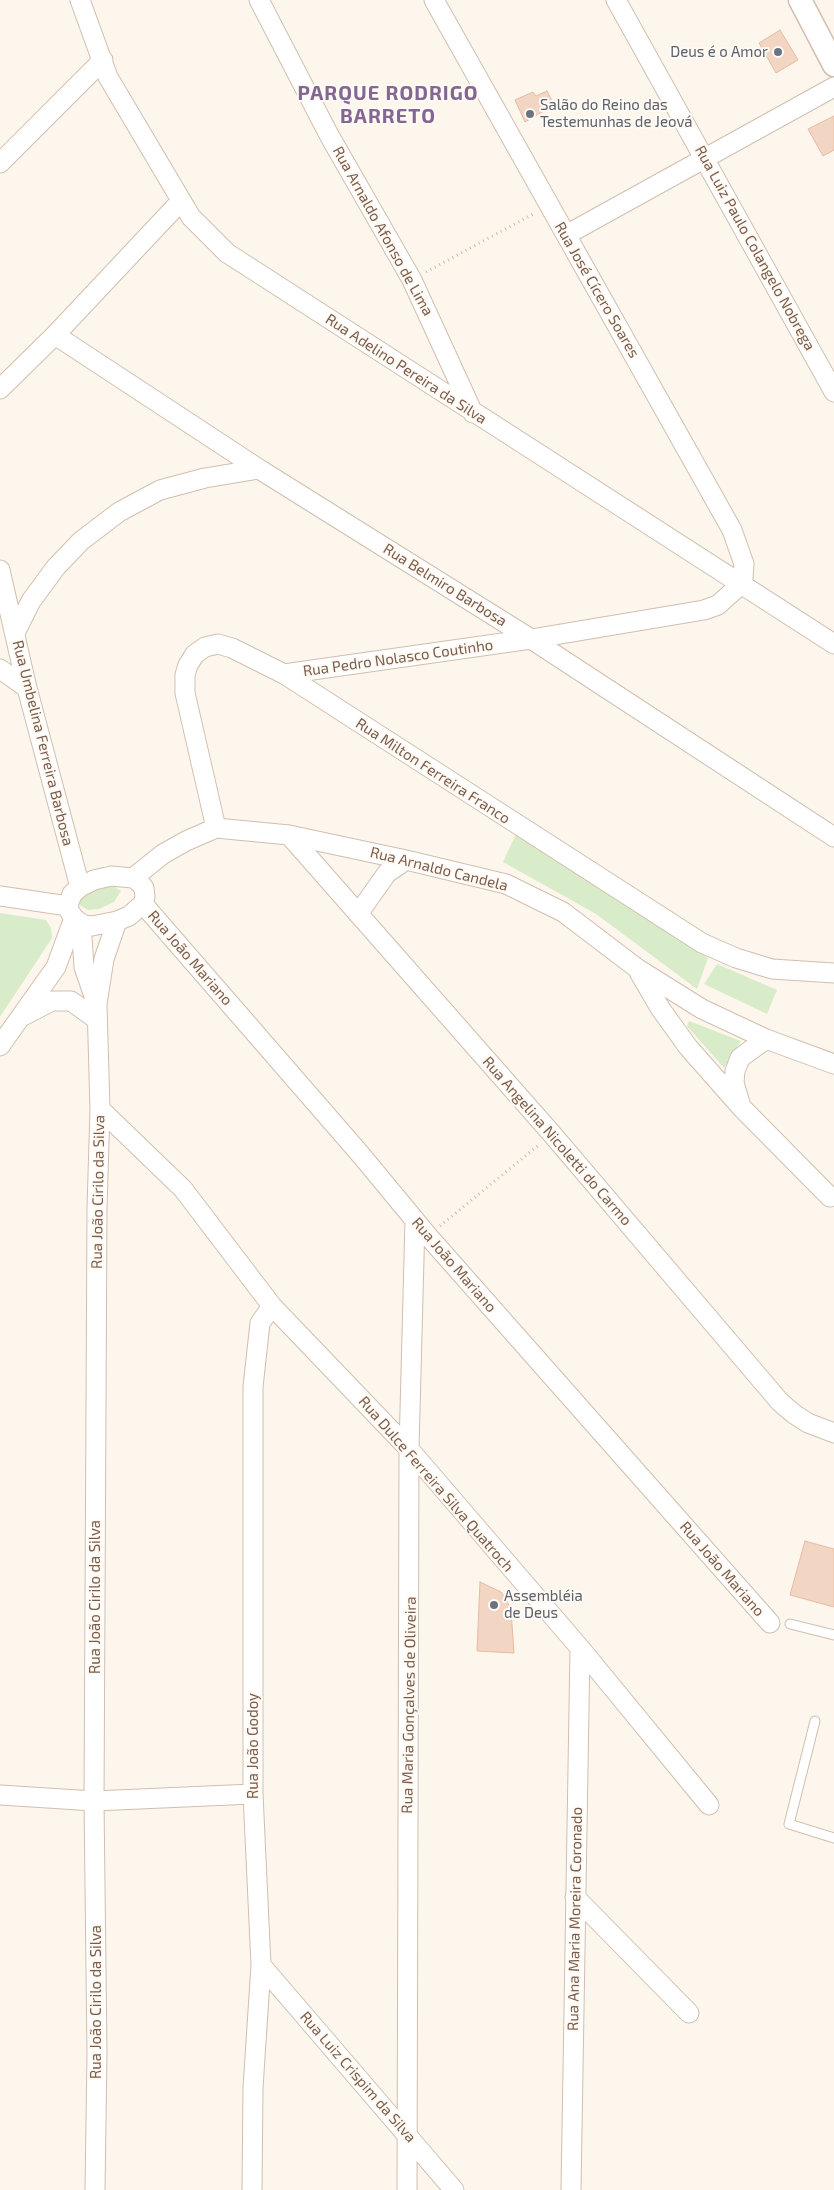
<!DOCTYPE html>
<meta charset="utf-8">
<style>
body{margin:0}
canvas{display:block;background:#fdf6ec}
</style>
<canvas width="834" height="2190"></canvas>
<script>
const context = document.querySelector('canvas').getContext('2d');
context.lineJoin = 'round';
function fill(path, color) { context.fillStyle = color; context.fill(path, 'evenodd'); }
const poly = rows => new Path2D(rows.map(r => 'M' + r).join(''));
function trace(path, color, width, dash) { context.strokeStyle = color; context.lineWidth = width; context.lineCap = dash ? 'butt' : 'round'; context.setLineDash(dash || []); context.stroke(path); }
function label(font, color, halo, rows, align = 'center') {
  context.font = font + ' "Exo 2",sans-serif'; context.lineWidth = 4; context.setLineDash([]); context.textBaseline = 'middle'; context.strokeStyle = halo; context.fillStyle = color; for (const [text, x, y, turn = 0] of rows) {
    context.save(); context.translate(x, y); context.rotate((+turn || 0) * Math.PI / 180); context.textAlign = isNaN(turn) ? turn : align; if (halo) context.strokeText(text, 0, 0); context.fillText(text, 0, 0); context.restore();
  }
}
fill(poly([
 [516,834,708,958,697,989,596,914,503,862],
 [95,887,115,887,121,891,114,902,99,909,88,910,81,906,78,900],
 [0,913,46,920,51,928,52,938,0,1017],
 [717,964,777,990,767,1014,704,984],
 [689,1021,741,1041,724,1068,687,1026]
]), '#d8ecc9');
const building = poly([
 [780,30,798,60,776,73,759,43,780,30],
 [547,91,554,105,525,122,515,100,533,92,536,96,547,91],
 [834,116,834,150,823,156,808,129,834,116],
 [805,1541,834,1549,834,1607,790,1595,805,1541],
 [480,1582,501,1592,506,1599,511,1610,514,1653,477,1651,480,1582]
]);
fill(building, '#f3d5c3');
trace(building, '#e6bba3', 1);
const service = poly([
 [790,1624,834,1635],
 [815,1721,789,1824,834,1838]
]);
const minor = poly([
 [80,0,108,77,191,217,227,253,834,644],
 [259,0,329,135,412,280,473,413],
 [616,0,834,392],
 [0,163,103,60],
 [566,235,834,87],
 [55,335,259,469,531,639,834,837],
 [0,389,55,335,181,201],
 [0,570,27,688,80,887],
 [15,633,31,601,56,567,81,541,119,512,160,490,205,478,259,469],
 [0,669,27,688],
 [284,674,531,639,704,610,718,605,740,585,743,578,744,564,732,530,434,0],
 [216,828,185,693,185,675,188,665,195,654,205,647,218,644,232,648,284,674,702,943,736,958,772,969,834,973],
 [289,835,552,1134,780,1402,794,1414,808,1423,834,1433],
 [111,876,133,878,139,882,144,888,145,897,143,904,129,916,117,921,92,926,83,925,74,918,70,912,68,906,72,894,80,887,94,880,111,876],
 [133,878,163,854,186,841,216,828,289,835,406,860,506,884,563,912,638,969,702,1009,766,1039,834,1064],
 [0,896,68,906],
 [143,904,361,1155,428,1236,770,1623],
 [358,914,387,873,406,860],
 [81,923,84,967,96,1002],
 [639,972,660,1008,688,1047,741,1107,830,1197],
 [23,1016,52,1001,71,1001,96,1019],
 [0,1046,56,967,74,918],
 [740,1103,734,1083,735,1071,740,1058,766,1039],
 [100,1109,183,1189,272,1306,409,1449,580,1648,709,1805],
 [0,1795,94,1801,253,1794],
 [575,1897,689,2013],
 [261,1965,454,2190],
 [95,2190,97,2053,94,1801,97,1208,100,1109,97,1004,104,959,117,921],
 [252,2190,253,2088,261,1965,253,1794,253,1387,260,1323,272,1306],
 [407,2190,409,1449,415,1220],
 [571,2190,580,1648]
]);
const tertiary = poly([
 [800,0,834,65]
]);
trace(service, '#d1beb0', 11);
trace(minor, '#d1beb0', 21);
trace(tertiary, '#d1beb0', 25);
trace(poly([
 [426,272,535,213],
 [440,1226,540,1144]
]), '#d9b8a5', 3, [1, 4]);
trace(service, '#fff', 9);
trace(minor, '#fff', 19);
trace(tertiary, '#fff', 22);
for (const [x, y, r, color] of [
 [778,52,5,"#6b7280"],
 [530,114,5,"#6b7280"],
 [494,1605,5,"#6b7280"]
]) { const dot = new Path2D(); dot.arc(x, y, r, 0, 2 * Math.PI); context.fillStyle = color; context.fill(dot); trace(dot, '#fffaf3', 2); }
label('15px', '#5b616d', '#fffaf3', [
 ["Deus é o Amor",768,52,"right"],
 ["Salão do Reino das",540,105],
 ["Testemunhas de Jeová",540,122],
 ["Assembléia",504,1596],
 ["de Deus",504,1613]
], 'left');
label('15px', '#7a5c4d', '#fffaf3', [
 ["Rua Arnaldo Afonso de Lima",383,231,61],
 ["Rua Luiz Paulo Colangelo Nobrega",755,248,61],
 ["Rua José Cícero Soares",597,290,60],
 ["Rua Adelino Pereira da Silva",406,369,33],
 ["Rua Belmiro Barbosa",445,585,32],
 ["Rua Pedro Nolasco Coutinho",398,658,-8],
 ["Rua Umbelina Ferreira Barbosa",43,743,76],
 ["Rua Milton Ferreira Franco",433,771,33],
 ["Rua Arnaldo Candela",439,869,14],
 ["Rua João Mariano",190,958,49],
 ["Rua Angelina Nicoletti do Carmo",557,1141,49],
 ["Rua João Cirilo da Silva",98,1192,-89],
 ["Rua João Mariano",454,1265,49],
 ["Rua Dulce Ferreira Silva Quatroch",436,1484,49],
 ["Rua João Mariano",722,1569,49],
 ["Rua João Cirilo da Silva",95,1597,-90],
 ["Rua Maria Gonçalves de Oliveira",409,1705,-89],
 ["Rua João Godoy",253,1746,-90],
 ["Rua Ana Maria Moreira Coronado",575,1919,-89],
 ["Rua João Cirilo da Silva",96,2002,-90],
 ["Rua Luiz Crispim da Silva",358,2077,49]
]);
context.letterSpacing = '1px';
label('bold 20px', '#846695', '#fffaf3', [
 ["PARQUE RODRIGO",388,93],
 ["BARRETO",388,116]
]);
context.letterSpacing = '0px';
</script>
